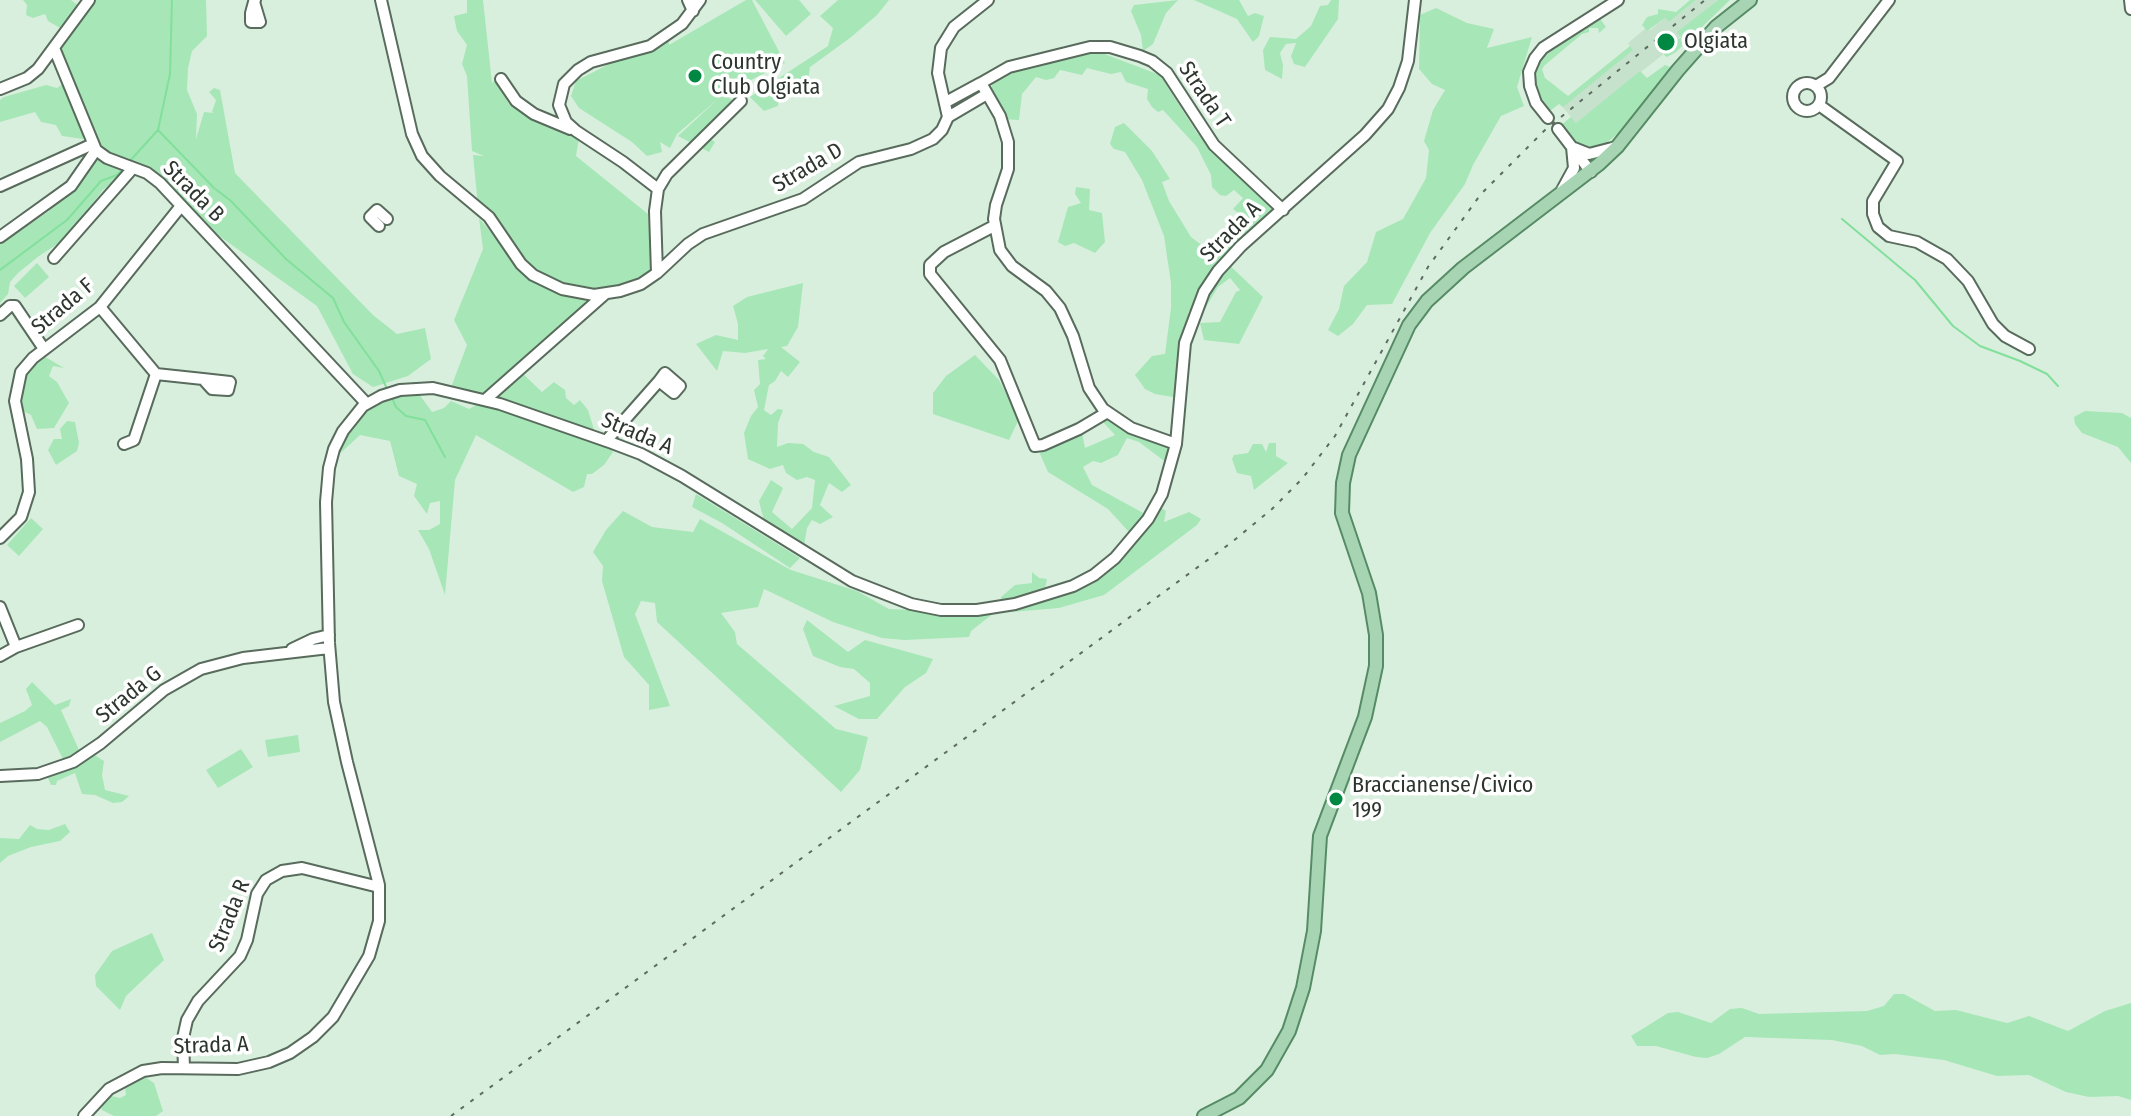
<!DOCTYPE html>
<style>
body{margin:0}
canvas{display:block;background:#d8efdd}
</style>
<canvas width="2131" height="1116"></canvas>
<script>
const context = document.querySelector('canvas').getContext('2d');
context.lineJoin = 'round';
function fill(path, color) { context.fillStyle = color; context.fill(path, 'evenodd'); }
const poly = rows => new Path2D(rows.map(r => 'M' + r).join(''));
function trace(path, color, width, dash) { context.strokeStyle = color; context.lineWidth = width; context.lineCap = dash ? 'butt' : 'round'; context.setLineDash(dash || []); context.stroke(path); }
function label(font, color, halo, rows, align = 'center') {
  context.font = font + ' "Fira Sans Condensed",sans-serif'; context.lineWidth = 7; context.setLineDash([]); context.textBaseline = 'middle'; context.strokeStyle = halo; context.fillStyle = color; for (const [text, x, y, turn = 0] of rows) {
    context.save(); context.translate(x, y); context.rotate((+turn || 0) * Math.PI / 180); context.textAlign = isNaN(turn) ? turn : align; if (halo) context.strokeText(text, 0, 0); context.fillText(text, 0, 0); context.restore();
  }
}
fill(poly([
 [1696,0,1718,0,1678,32,1681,36,1666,49,1665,53,1576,123,1560,104,1630,47,1628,43,1645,29,1650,30,1665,18,1669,22]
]), '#c6e2cd');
fill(poly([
 [23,0,71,0,79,6,67,28,60,28,48,21,45,14,33,18,26,15,27,5],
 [93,0,206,0,207,36,192,51,188,68,187,90,197,114,196,139,204,112,214,113,212,112,216,100,209,92,214,88,220,90,235,173,373,315,397,334,425,328,431,359,408,376,373,387,353,374,317,306,211,230,153,174,124,172,103,190,86,212,73,234,39,256,18,273,10,282,8,294,0,303,0,244,48,212,94,165,96,159,107,151,98,141,60,47],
 [467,0,483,0,492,83,495,80,509,104,529,117,579,138,576,156,648,214,652,269,631,283,600,292,557,283,531,269,496,218,478,206,473,155,484,156,472,151,467,76,462,64,467,45,457,31,454,16,467,13],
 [746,0,752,0,785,63,723,94,735,102,704,135,715,142,709,152,678,136,719,98,677,134,670,148,660,142,662,152,647,156,632,142,579,108,571,96,576,81,619,59,669,38,669,45],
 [755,0,799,0,811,14,786,36],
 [838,0,889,0,877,15,850,38,810,67,807,90,779,88,778,106,764,111,750,97,828,46,833,28,820,16],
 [1178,0,1166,13,1153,44,1143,51,1141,35,1131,11,1134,5],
 [1194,0,1239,0,1248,16,1255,13,1264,16,1259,36,1253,42,1237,19],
 [1331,0,1339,0,1338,19,1305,67,1294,64,1291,56,1296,43,1286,44,1280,53,1283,65,1282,79,1265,70,1263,50,1270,37,1296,39,1311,26,1320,6,1328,5],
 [1690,0,1696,0,1669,22,1665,18,1647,31,1642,25,1647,17,1658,14,1658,9,1676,12],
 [1718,0,1730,0,1676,52,1667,57,1664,55,1665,49,1681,37,1677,32],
 [1436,8,1467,23,1494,29,1487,48,1532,37,1517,87,1524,106,1501,116,1473,165,1465,184,1430,233,1392,304,1367,305,1353,324,1338,336,1328,330,1339,309,1344,286,1367,262,1376,232,1403,219,1426,178,1429,150,1424,141,1433,110,1445,90,1432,84,1419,69,1420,15],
 [1596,20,1601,20,1606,27,1599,33,1598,28,1589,28,1589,32,1582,34,1545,65,1542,69,1545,78,1568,96,1630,46,1633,50,1563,107,1559,104,1550,111,1539,98,1535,86,1535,73,1539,63,1550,49],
 [1094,50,1160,75,1197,133,1277,211,1224,260,1263,297,1239,344,1204,340,1200,323,1220,322,1236,292,1240,290,1230,278,1218,287,1194,327,1189,310,1179,375,1179,398,1155,394,1145,389,1135,375,1152,356,1165,354,1171,308,1171,283,1164,236,1142,180,1125,152,1114,149,1110,144,1115,127,1124,123,1152,151,1170,179,1162,182,1169,201,1191,237,1203,246,1216,249,1246,228,1247,220,1233,209,1243,198,1234,190,1226,196,1220,195,1212,187,1211,175,1197,147,1163,110,1158,112,1152,107,1147,99,1148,89,1126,82,1121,72,1111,74,1087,68,1082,75,1060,70,1054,78,1046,80,1036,77,1022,94,1019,120,1003,119,991,88,996,77,1014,69],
 [1665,65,1670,67,1669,71,1621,131,1600,148,1587,151,1579,146,1561,125,1571,117,1576,123,1640,71,1647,78],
 [64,83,86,132,83,139,62,136,56,125,41,122,35,112,0,122,0,100,4,97,46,85,57,88],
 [1076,187,1090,189,1089,210,1102,213,1105,242,1095,253,1074,243,1065,246,1058,242,1068,207,1081,203,1075,194],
 [479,218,531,281,585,299,586,305,481,399,450,390,467,345,454,320,483,249],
 [37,263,49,277,25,298,14,286],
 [803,283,798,327,787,346,781,347,800,362,788,377,781,371,775,381,769,385,764,410,771,415,778,409,783,410,778,423,777,447,788,443,803,444,814,452,829,457,851,485,842,492,829,483,820,505,833,517,820,524,812,520,807,528,804,546,765,525,759,501,771,480,783,488,772,512,792,529,812,508,815,480,807,477,797,480,786,473,783,465,770,469,748,459,744,433,751,416,758,407,754,390,760,384,758,360,766,359,763,356,768,349,745,353,723,351,717,371,696,344,716,335,738,340,738,324,733,306,747,297],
 [42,355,64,368,53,366,49,376,57,382,69,403,54,428,37,429,31,415,23,411,19,398,26,368],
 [975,355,999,380,1019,419,1009,440,933,414,933,393,946,376],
 [519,370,542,392,554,382,565,390,566,398,574,405,580,400,588,410,598,442,609,447,613,452,604,465,592,474,587,474,584,487,573,492,476,435,455,480,445,595,429,549,418,530,429,530,440,524,440,501,430,503,427,514,414,496,417,484,399,476,390,441,360,435,333,460,344,434,362,413,400,393,419,394,432,412,444,408,451,401,469,409,485,400],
 [2085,411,2122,413,2131,418,2131,463,2118,447,2082,433,2075,424,2074,417],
 [1107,417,1171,444,1167,463,1139,442,1127,438,1118,455,1101,463,1093,461,1083,467,1092,485,1147,515,1129,532,1108,509,1048,472,1040,454,1044,441,1080,422,1085,448,1115,435,1103,422],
 [67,421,75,422,79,443,77,451,56,465,48,450,54,439,62,439,60,429],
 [1269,443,1276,443,1276,456,1288,463,1254,490,1251,476,1237,473,1232,459,1234,455,1248,453,1253,444,1262,444,1266,452],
 [696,494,800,558,790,568,722,523,692,507],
 [1160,507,1166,511,1164,522,1189,512,1201,519,1197,525,1104,595,1059,608,999,613,1001,597,1015,585,1032,583,1032,572,1039,578,1047,579,1045,589,1024,598,1090,580],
 [623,511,652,527,693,532,700,519,791,570,857,591,889,609,994,613,971,631,969,637,904,640,882,638,833,622,764,589,758,607,721,613,735,632,737,644,836,729,868,737,860,770,841,792,657,622,655,603,641,601,635,614,670,706,649,710,649,685,624,657,602,581,603,566,593,552,606,530],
 [31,518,43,529,19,556,7,545],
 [807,620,848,652,865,640,933,659,926,673,905,687,877,719,859,719,834,706,870,696,870,683,854,669,840,667,813,656,803,629],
 [32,682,55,705,71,699,69,706,61,710,79,750,75,755,63,759,47,727,40,721,0,742,0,723,25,711,32,705,26,689],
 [298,735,300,752,268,757,265,740],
 [241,749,253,767,218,788,206,770],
 [93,754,104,761,102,775,105,790,129,796,122,802,113,803,95,795,82,794,75,773,57,781,56,785,51,785,48,778,51,772],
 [65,824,70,832,60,841,31,847,8,856,0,863,0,838,19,839,30,825,37,829,49,830],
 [152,933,164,960,126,996,120,1010,96,986,95,975,112,951],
 [1894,994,1904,994,1935,1011,1956,1010,2007,1023,2029,1016,2068,1031,2105,1011,2131,1003,2131,1100,2118,1096,2089,1097,2066,1092,2029,1075,1997,1076,1944,1060,1895,1054,1880,1055,1862,1046,1832,1040,1745,1037,1719,1054,1707,1058,1696,1057,1656,1046,1637,1046,1631,1036,1668,1013,1678,1012,1711,1023,1730,1009,1742,1008,1759,1014,1867,1011,1884,1006],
 [139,1073,154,1083,163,1111,156,1116,114,1116,102,1110,100,1103,111,1096,120,1098,126,1095,124,1080]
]), '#a7e7b7');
trace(poly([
 [158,130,214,188,231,201,286,259,333,298,344,322,379,371,388,391],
 [128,163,158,130,170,74,172,0],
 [1842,219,1915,280,1953,326,1980,346,2020,361,2047,374,2058,386],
 [0,270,67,220,101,181,117,175,124,168],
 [391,396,396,407,406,416,425,420,445,457]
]), '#82df9c', 2);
const minor = poly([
 [381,0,412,134,422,156,440,176,489,217,521,264,533,275,562,289,594,295,620,291,641,284,657,273,688,244,703,234,803,199,859,162,911,149,933,139,942,130,948,117,938,73,941,48,954,27,988,0],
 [688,0,693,11],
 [2130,0,2131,9],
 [254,2,260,22,251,22,251,13,254,2,255,0],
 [54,48,96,150,107,158,147,173,160,183,366,403],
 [501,79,516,101,534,114,570,129],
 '1793 97a14 14 0 1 1 28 0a14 14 0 1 1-28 0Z',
 [1816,86,1829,78,1889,0],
 [0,89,27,78,38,69,89,0],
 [946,102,981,83],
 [1819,105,1897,161,1873,201,1873,214,1878,227,1889,236,1917,242,1947,259,1968,281,1993,324,2005,336,2029,349],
 [948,117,987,94],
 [1548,118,1536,103,1530,86,1529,72,1535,58,1543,48,1618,0],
 [1558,129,1591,172],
 [1574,148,1589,154,1616,147],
 [0,186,93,144],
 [658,189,623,162,576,131,566,122,559,105,564,84,578,70,591,62,650,46,682,24,700,0],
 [1562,190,1574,168,1572,147],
 [379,226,370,217,377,210,387,219],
 [994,226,944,252,930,265,930,274,1000,360,1035,446,1043,445,1079,429,1106,413],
 [0,237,71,186,96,150],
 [54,258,133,168],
 [657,273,655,211,658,189,667,174,741,101],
 [100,307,156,374],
 [0,315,10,306,15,306,44,349],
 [485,400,605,294],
 [606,441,659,381,674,393,680,386,665,373,659,381],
 [124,444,134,440,156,374,203,379,230,382,228,390,212,389,203,379],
 [1176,444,1131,428,1103,409,1089,388,1073,336,1060,308,1046,291,1012,266,1000,250,994,219,996,205,1008,169,1008,142,1000,116,981,83,1009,67,1090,47,1110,47,1140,56,1152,61,1167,73,1214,145,1283,210],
 [0,538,21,517,29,492,27,459,15,401,21,372,33,358,100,307,181,206],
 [0,607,16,647],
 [292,649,313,639,329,635],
 [0,656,16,647,78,625],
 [0,776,38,774,73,762,101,743,164,690,201,669,243,658,329,648],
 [184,1068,183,1038,187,1020,198,1001,240,956,247,940,257,894,266,880,282,871,302,868,379,887],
 [84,1116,109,1089,143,1071,162,1068,238,1069,269,1062,290,1053,313,1037,333,1017,369,956,379,921,379,885,347,762,334,702,329,643,326,502,329,468,334,449,343,431,363,406,381,396,400,390,433,388,500,404,612,443,641,454,682,476,852,581,911,604,941,610,977,610,1015,604,1073,586,1094,575,1115,558,1148,519,1162,494,1176,444,1185,343,1204,292,1218,271,1241,246,1365,135,1388,109,1399,88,1408,61,1415,0]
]);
const major = poly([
 [1204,1116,1239,1098,1267,1070,1289,1031,1303,988,1314,931,1320,836,1365,717,1376,666,1376,635,1369,593,1342,513,1343,483,1349,455,1409,325,1427,301,1463,268,1599,164,1617,147,1678,70,1716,27,1750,0]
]);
trace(minor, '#586b5c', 14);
trace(major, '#568b65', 16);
trace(minor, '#fff', 10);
trace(major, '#a7d5b4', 12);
trace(poly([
 [451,1116,1232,542,1272,509,1302,479,1335,436,1428,267,1481,194,1545,130,1705,0]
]), '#5e6b61', 2, [4, 8]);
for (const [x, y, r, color] of [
 [1666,42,10,"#008742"],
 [695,76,8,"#008742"],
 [1336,799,8,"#008742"]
]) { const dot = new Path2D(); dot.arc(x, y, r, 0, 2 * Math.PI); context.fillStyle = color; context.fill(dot); trace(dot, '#fff', 3); }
label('22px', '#2c352e', '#fff', [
 ["Olgiata",1684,42],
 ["Country",711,63],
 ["Club Olgiata",711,88],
 ["Braccianense/Civico",1352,786],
 ["199",1352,811]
], 'left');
label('22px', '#2c352e', '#fff', [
 ["Strada T",1204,95,56],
 ["Strada D",808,168,-30],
 ["Strada B",193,192,45],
 ["Strada A",1231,232,-45],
 ["Strada F",63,307,-40],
 ["Strada A",637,434,23],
 ["Strada G",129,695,-39],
 ["Strada R",230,916,-68],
 ["Strada A",211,1046,-2]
]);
</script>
